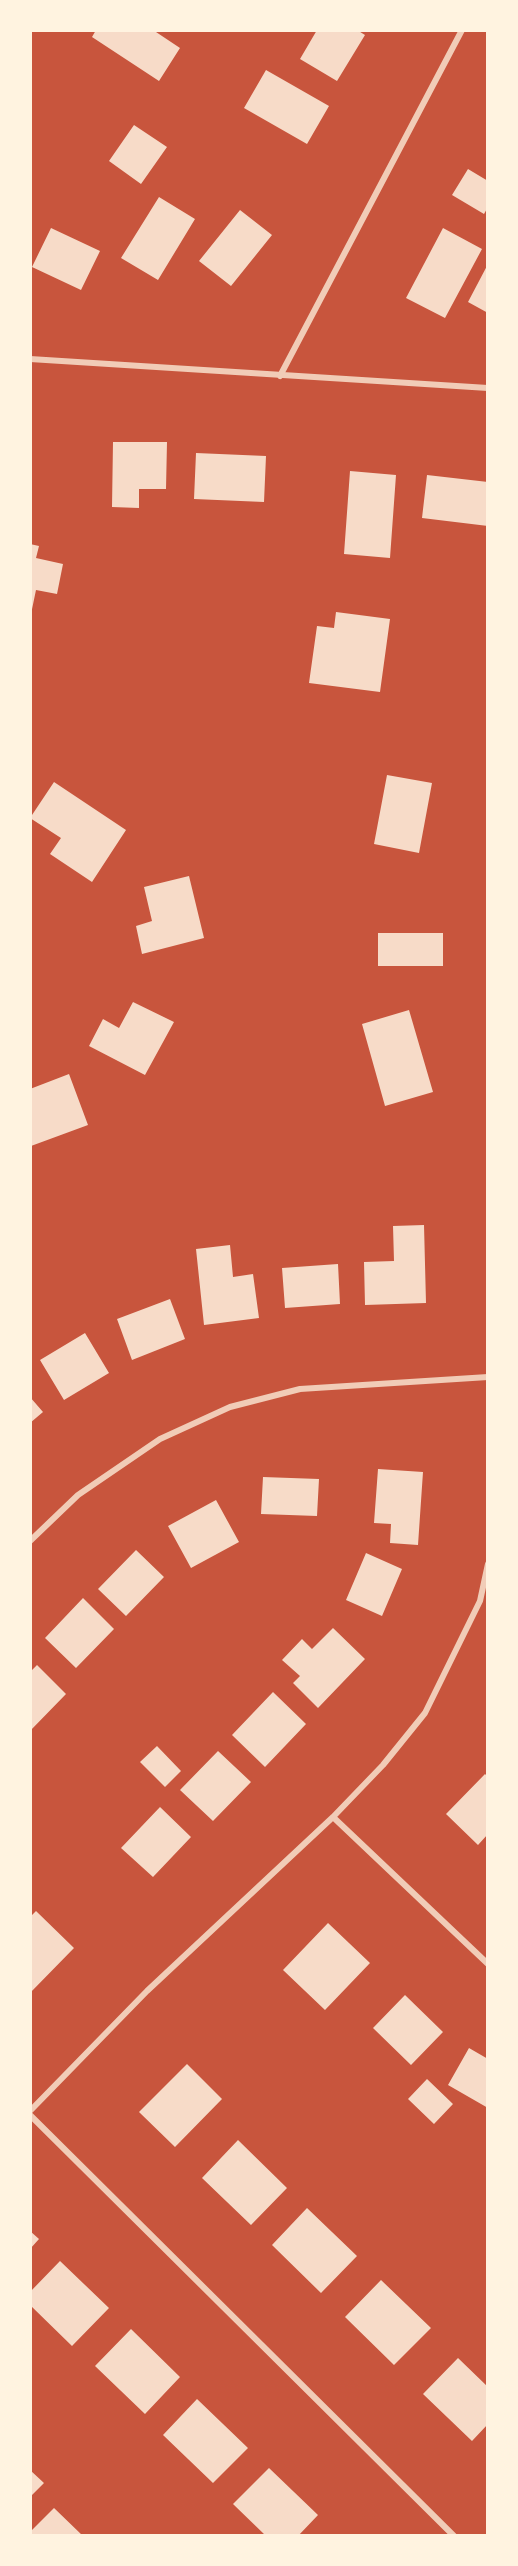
<!DOCTYPE html>
<style>
body{margin:0}
#map{position:relative;width:518px;height:2566px;overflow:hidden;background:#c8553d;font-family:"Fira Sans Condensed",sans-serif}
canvas{display:block}
.frame{position:absolute;inset:0;border:32px solid #fff3e0;pointer-events:none}
</style>
<div id="map">
<canvas width="518" height="2566"></canvas>
<div class="frame"></div>
</div>
<script>
const context = document.querySelector('canvas').getContext('2d');
context.lineJoin = 'round';
function fill(path, color) { context.fillStyle = color; context.fill(path, 'evenodd'); }
const poly = rows => new Path2D(rows.map(r => 'M' + r).join(''));
function trace(path, color, width, dash) { context.strokeStyle = color; context.lineWidth = width; context.lineCap = dash ? 'butt' : 'round'; context.setLineDash(dash || []); context.stroke(path); }
fill(poly([
 [96,30,153,30,180,48,159,81,92,37],
 [317,30,357,30,365,35,337,81,300,59],
 [266,70,329,106,307,144,244,108],
 [134,125,167,147,141,184,109,161],
 [468,169,488,181,488,207,484,214,452,195],
 [159,197,195,219,158,280,121,258],
 [240,210,272,235,231,286,199,261],
 [51,228,100,251,81,290,32,267],
 [443,228,482,249,445,318,406,298],
 [488,264,488,313,468,302],
 [113,442,167,442,166,489,139,489,139,508,112,507],
 [196,453,266,456,264,502,194,499],
 [350,471,396,475,390,558,344,554],
 [427,475,488,482,488,526,422,518],
 [30,544,39,546,36,558,63,564,57,594,36,590,31,614],
 [336,612,390,619,380,692,309,683,317,626,334,628],
 [387,775,432,783,419,853,374,844],
 [54,782,126,830,92,882,50,854,61,838,30,818],
 [189,876,204,938,142,954,136,926,152,921,144,887],
 [378,933,443,933,443,966,378,966],
 [133,1002,174,1022,145,1075,89,1046,103,1019,119,1028],
 [409,1010,433,1092,385,1106,362,1024],
 [69,1074,88,1125,31,1146,30,1089],
 [424,1225,426,1303,365,1305,364,1262,394,1261,393,1226],
 [230,1245,233,1277,253,1274,259,1318,204,1325,196,1249],
 [338,1264,340,1304,285,1308,282,1268],
 [170,1299,185,1339,132,1360,117,1319],
 [85,1333,109,1373,64,1400,40,1360],
 [30,1397,43,1412,30,1423],
 [378,1469,423,1472,418,1545,390,1543,391,1524,374,1523],
 [263,1477,319,1479,317,1516,261,1514],
 [216,1500,239,1542,191,1568,168,1526],
 [136,1550,164,1577,126,1616,98,1589],
 [366,1553,402,1569,382,1616,346,1600],
 [83,1598,114,1629,76,1668,45,1638],
 [333,1628,365,1659,318,1708,293,1683,300,1676,282,1660,302,1639,312,1649],
 [37,1665,66,1694,30,1731,30,1672],
 [273,1692,306,1724,265,1767,232,1735],
 [157,1746,181,1771,165,1787,140,1762],
 [218,1751,251,1782,213,1821,180,1790],
 [485,1774,488,1777,488,1834,478,1845,446,1814],
 [160,1807,191,1837,153,1877,121,1848],
 [36,1911,74,1948,30,1993,30,1917],
 [328,1923,370,1963,325,2010,283,1970],
 [405,1995,443,2032,411,2065,373,2028],
 [469,2048,488,2059,488,2108,448,2085],
 [187,2064,222,2099,175,2147,139,2112],
 [427,2079,453,2104,434,2124,408,2099],
 [238,2140,287,2188,251,2225,202,2178],
 [307,2208,357,2256,321,2293,272,2245],
 [30,2231,39,2239,30,2249],
 [60,2261,109,2308,72,2346,30,2305,30,2292],
 [381,2280,431,2328,394,2365,345,2317],
 [131,2329,180,2377,145,2414,95,2366],
 [458,2358,488,2387,488,2424,472,2441,423,2394],
 [197,2399,248,2448,213,2483,163,2435],
 [269,2468,318,2515,298,2536,266,2536,233,2504],
 [30,2470,44,2483,30,2497],
 [54,2508,83,2536,30,2536,30,2532]
]), '#f7dbc8');
trace(poly([
 [30,359,488,388],
 [280,376,462,30],
 [30,1541,78,1495,160,1439,230,1407,300,1389,488,1377],
 [333,1817,488,1964],
 [30,2111,147,1991,333,1817,383,1765,425,1713,480,1601,488,1564],
 [30,2115,454,2536]
]), '#f1ccb7', 6);
</script>
